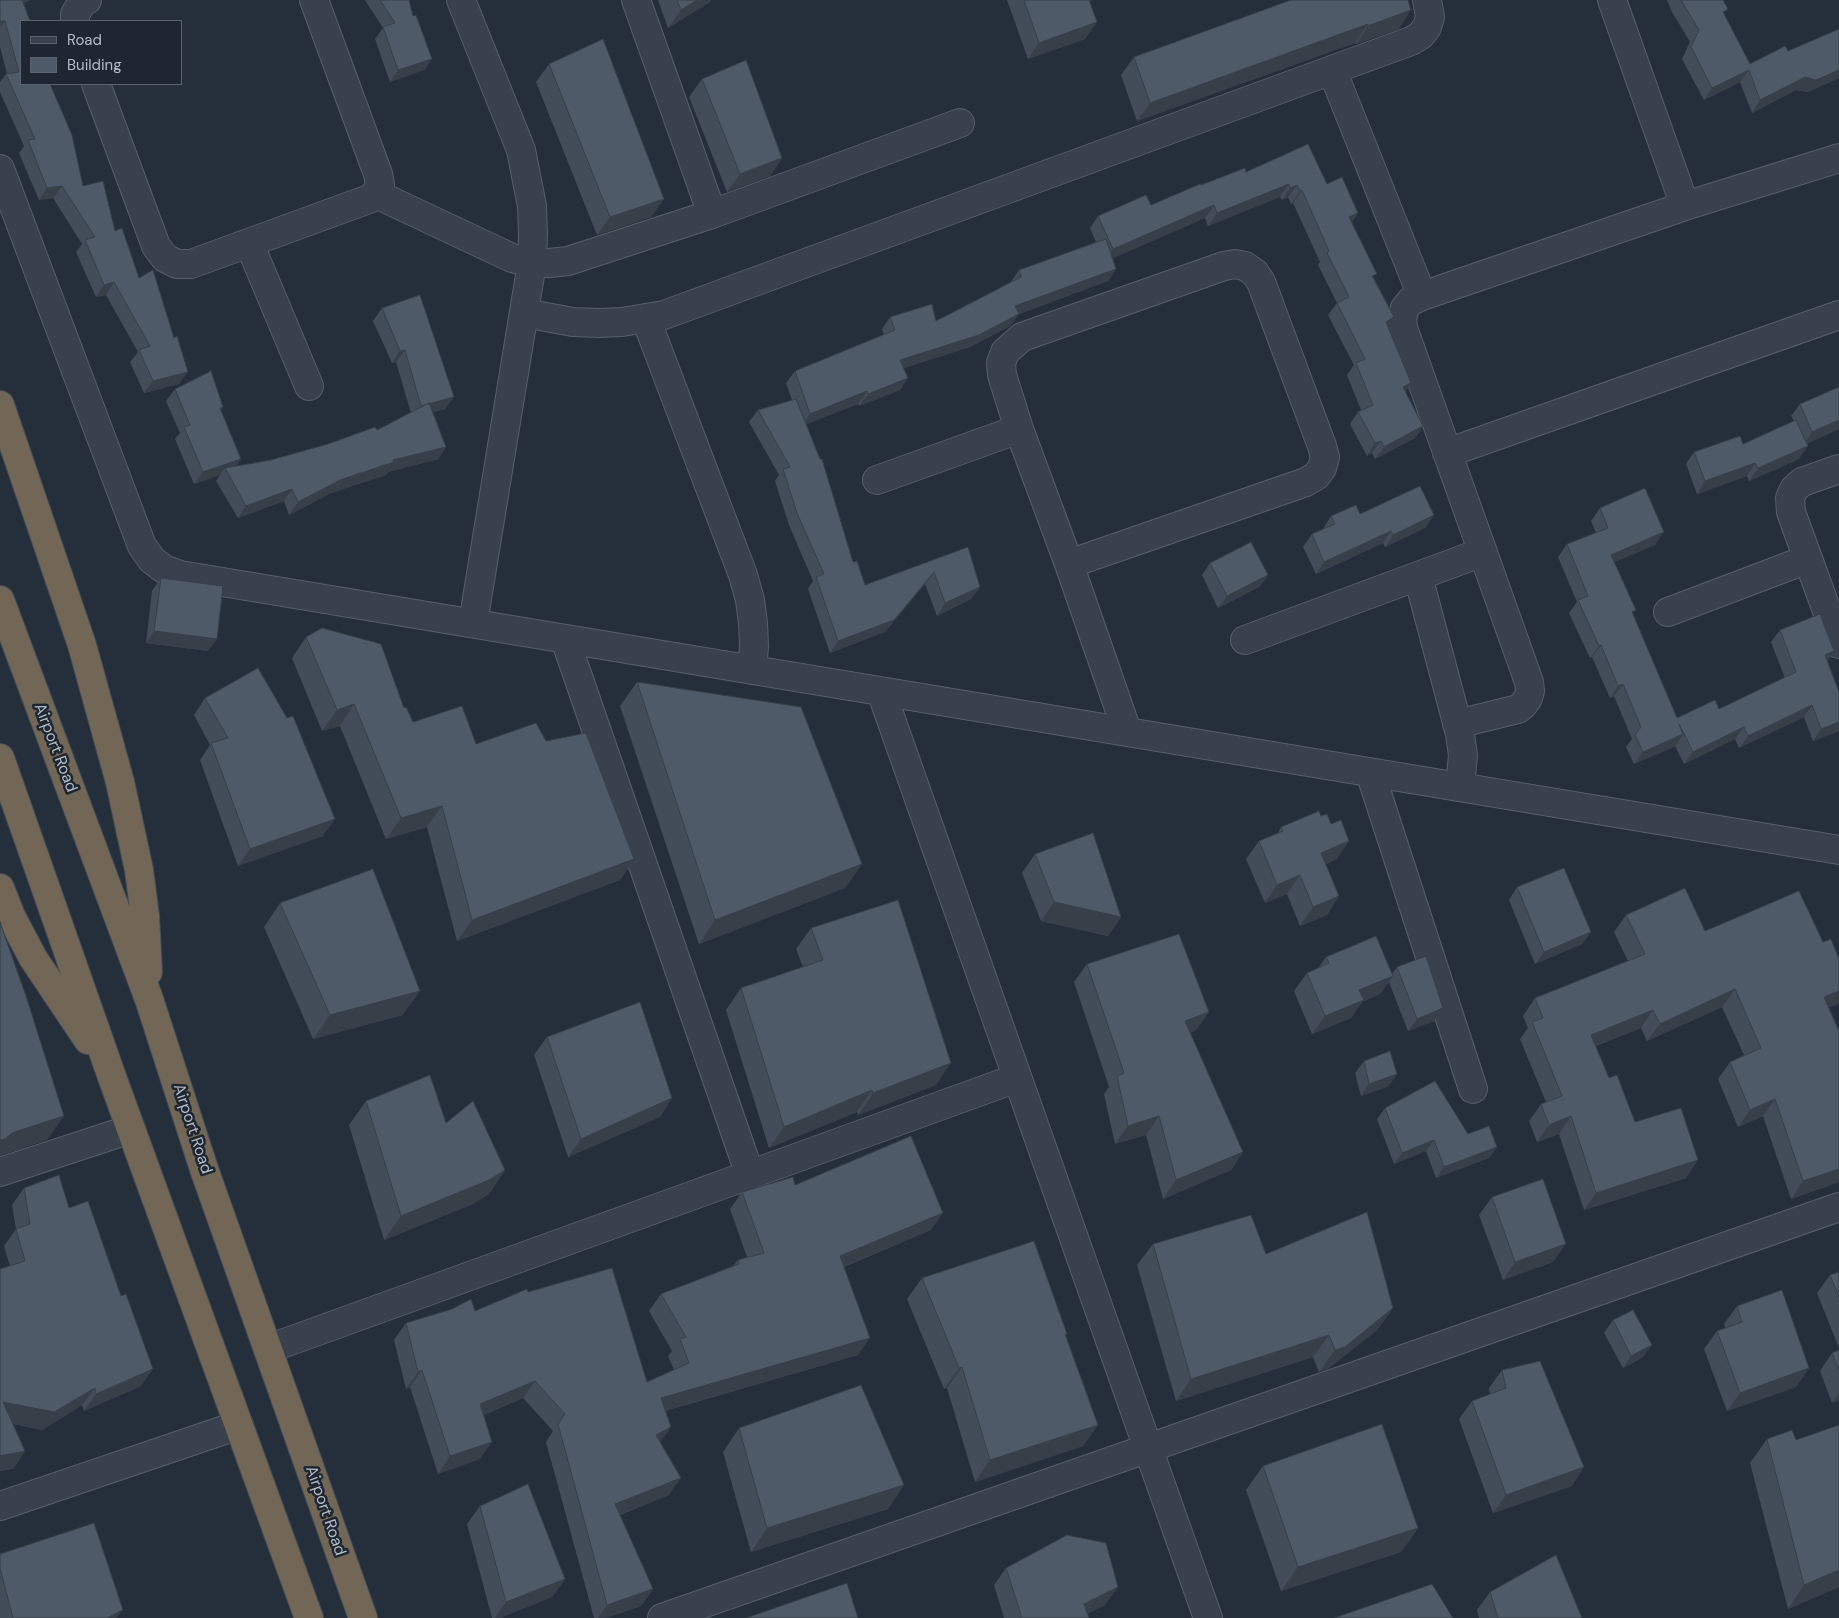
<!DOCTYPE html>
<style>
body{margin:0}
#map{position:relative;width:1839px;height:1618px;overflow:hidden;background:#252f3c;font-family:"DM Sans",sans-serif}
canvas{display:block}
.legend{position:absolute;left:20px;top:20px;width:162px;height:65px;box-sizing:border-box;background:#1e2631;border:1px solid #5a626d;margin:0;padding:6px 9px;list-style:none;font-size:15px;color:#b4bcc7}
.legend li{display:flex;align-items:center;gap:10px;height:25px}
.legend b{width:25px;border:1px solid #5a626d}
</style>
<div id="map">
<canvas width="1839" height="1618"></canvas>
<ul class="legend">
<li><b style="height:6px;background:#39414c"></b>Road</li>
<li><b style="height:14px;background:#4e5a67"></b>Building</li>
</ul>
</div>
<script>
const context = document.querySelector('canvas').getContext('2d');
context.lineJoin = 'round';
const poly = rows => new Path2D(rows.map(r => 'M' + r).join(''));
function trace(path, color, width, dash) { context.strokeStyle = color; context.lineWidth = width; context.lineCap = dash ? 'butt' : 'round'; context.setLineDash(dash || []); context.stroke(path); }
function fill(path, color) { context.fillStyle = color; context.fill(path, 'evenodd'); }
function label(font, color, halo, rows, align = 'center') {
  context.font = font + ' "DM Sans",sans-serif'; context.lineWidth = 5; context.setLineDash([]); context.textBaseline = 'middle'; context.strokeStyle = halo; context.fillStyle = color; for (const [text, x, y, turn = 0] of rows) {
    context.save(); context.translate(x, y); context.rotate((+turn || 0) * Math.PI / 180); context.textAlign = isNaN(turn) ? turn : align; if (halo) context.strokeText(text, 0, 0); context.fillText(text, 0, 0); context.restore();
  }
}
const minor = poly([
 [461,0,521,150,532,206,533,234,532,263,473,623],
 [636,0,712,214],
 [1612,0,1685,206],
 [75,21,75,14,82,3,87,0],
 [1332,70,1422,296],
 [96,84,156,246,165,258,177,264,191,264,369,199,376,194,380,185,378,174,314,0],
 [0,169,142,546,152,560,164,569,180,575,1839,850],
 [376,194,512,258,532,263,550,263,568,261,712,214,960,123],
 [249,243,309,386],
 [524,313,573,322,599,323,622,322,664,315,1411,41,1421,35,1427,27,1430,17,1427,0],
 [646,319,743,575,750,600,753,623,754,646,752,670],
 [1447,453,1839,315],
 [1839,469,1802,482,1794,489,1790,498,1791,512,1839,644],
 [877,480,1019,429],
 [1069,564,1306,482,1316,476,1322,468,1325,457,1322,446,1261,282,1255,273,1245,266,1235,264,1224,266,1022,337,1005,352,1001,363,1002,375,1019,429,1069,564,1127,731],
 [1418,576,1460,734,1463,755,1460,787],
 [1668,612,1808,559],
 [565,639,750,1175],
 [1245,640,1483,552],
 [881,691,1208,1618],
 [1457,724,1518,709,1523,705,1528,698,1530,691,1529,682,1403,328,1402,318,1405,308,1411,301,1422,296,1685,206,1839,158],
 [1370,772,1473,1089],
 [0,1172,131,1129],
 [268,1349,1017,1078],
 [0,1506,239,1425],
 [662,1618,1839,1207]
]);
const highway = poly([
 [0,405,82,645,120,782,139,870,145,916,148,972],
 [0,600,149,999,204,1169,363,1618],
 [0,758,112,1077,309,1618],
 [0,888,11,916,33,958,88,1040]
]);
trace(minor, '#575f6a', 30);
trace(highway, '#444c57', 30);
trace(minor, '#39414c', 28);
trace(highway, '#726656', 28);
fill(poly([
 [0,0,24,3,83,186,115,231,139,278,179,384,144,393,130,362,138,352,106,295,96,297,76,252,82,244,53,198,39,200,19,153,24,146,0,92,0,82,6,74,7,74,0,47],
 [365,0,409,0,413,16,432,59,424,70,390,82,375,39,383,28],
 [658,0,711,0,710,2,668,28],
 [1007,0,1093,0,1089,1,1097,22,1085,39,1028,59],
 [1291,0,1399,29,1356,44,1355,43,1137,121,1121,75,1134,57],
 [1667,0,1723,0,1724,14,1750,64,1788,51,1839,29,1839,78,1808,92,1796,90,1752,113,1740,82,1704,100,1682,59,1690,42,1672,12],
 [549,64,664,199,651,217,597,235,536,82],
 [702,79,782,158,770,176,727,192,689,97],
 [1246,172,1327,184,1358,213,1352,222,1374,278,1394,317,1388,327,1405,392,1423,426,1415,438,1375,459,1372,453,1367,456,1350,424,1358,412,1361,410,1347,375,1354,365,1328,315,1337,303,1318,265,1320,262,1293,203,1291,204,1288,197,1282,200,1280,197,1208,226,1205,218,1113,258,1116,269,1108,281,1019,314,1010,326,970,347,904,368,908,378,900,390,859,406,858,404,806,424,853,562,865,585,968,547,980,587,971,599,937,616,925,584,885,632,830,653,808,589,813,581,789,525,775,481,779,475,749,422,758,410,792,400,786,383,795,371,884,335,882,329,890,317,936,321,1010,283,1019,270,1096,242,1090,228,1098,216,1151,205,1201,185],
 [382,308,445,409,433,412,446,447,438,459,388,472,386,475,331,493,289,515,284,501,238,518,216,481,220,475,194,484,175,439,180,433,166,401,175,389,223,407,220,410,236,466,271,460,377,430,411,413,396,362,392,363,373,321],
 [1839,387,1839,429,1806,444,1799,459,1749,481,1747,476,1697,494,1686,464,1694,452,1743,444,1794,421,1791,416,1800,404],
 [1600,508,1655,545,1614,562,1633,614,1677,718,1719,709,1785,678,1771,642,1780,630,1834,651,1827,661,1839,692,1839,731,1813,741,1804,717,1739,748,1735,739,1684,764,1675,746,1634,764,1626,747,1632,739,1614,696,1610,698,1592,657,1590,658,1569,613,1577,602,1558,557,1567,544,1596,533,1591,521],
 [1360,514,1434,515,1425,528,1385,547,1383,543,1316,574,1303,547,1312,534,1323,529,1331,516],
 [1210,563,1268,575,1259,587,1218,608,1202,575],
 [161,578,208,651,146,643,152,591],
 [306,637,404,708,413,722,476,744,546,741,634,859,620,880,457,941,427,827,386,839,340,726,322,731,292,658],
 [637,682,862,864,845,888,699,944,620,706],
 [205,698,323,836,238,866,200,760,210,745,194,715],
 [1281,827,1337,859,1326,864,1339,896,1327,915,1300,926,1287,894,1265,903,1246,859,1259,841,1278,833],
 [1035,854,1121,917,1108,936,1041,921,1022,873],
 [1517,887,1591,932,1582,944,1535,964,1509,900],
 [280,903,403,1015,313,1039,264,927],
 [1626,915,1705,931,1823,942,1839,959,1839,1002,1838,1004,1829,1007,1839,1182,1791,1199,1763,1116,1738,1127,1718,1079,1730,1062,1744,1055,1722,1007,1647,1041,1641,1028,1596,1046,1609,1078,1635,1122,1686,1178,1584,1210,1559,1134,1537,1142,1529,1121,1541,1104,1546,1102,1520,1039,1528,1028,1523,1016,1535,998,1628,961,1614,932],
 [811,928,936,1085,858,1115,857,1112,769,1148,726,1010,741,988,803,967,796,949],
 [1326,957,1392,974,1397,967,1443,1008,1434,1021,1408,1031,1389,982,1380,994,1362,1002,1351,1018,1312,1034,1294,991,1307,973,1319,967],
 [1087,964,1209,1012,1196,1030,1190,1033,1243,1152,1231,1170,1163,1199,1146,1135,1115,1144,1104,1094,1109,1087,1074,982],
 [547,1037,672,1098,660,1117,568,1157,534,1055],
 [1364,1061,1389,1086,1361,1096,1355,1073],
 [366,1101,505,1170,489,1194,473,1204,384,1240,349,1125],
 [1385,1108,1468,1134,1497,1147,1489,1158,1436,1178,1426,1151,1394,1164,1377,1119],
 [795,1185,931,1230,844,1267,858,1355,665,1411,660,1442,669,1495,620,1515,653,1589,641,1606,606,1618,594,1618,546,1442,553,1431,523,1398,484,1415,480,1459,438,1474,410,1387,406,1389,394,1340,406,1323,475,1311,528,1292,647,1382,674,1370,668,1356,672,1351,649,1311,661,1294,733,1266,738,1260,747,1257,730,1209,742,1192],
 [24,1188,69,1208,141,1386,84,1411,82,1405,42,1430,13,1424,25,1451,13,1469,0,1471,0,1269,10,1266,4,1246,16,1229,12,1205],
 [1492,1197,1553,1262,1503,1280,1479,1215],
 [1153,1244,1266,1254,1393,1308,1377,1330,1329,1368,1319,1372,1313,1357,1176,1401,1137,1265],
 [1839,1272,1839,1348,1817,1293,1830,1275],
 [922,1278,1067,1334,1066,1336,1098,1425,1083,1446,975,1482,947,1388,944,1389,907,1299],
 [1737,1306,1809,1368,1796,1387,1727,1411,1704,1349,1717,1331,1725,1328,1724,1324],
 [1613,1320,1643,1357,1623,1368,1604,1333],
 [1839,1350,1839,1400,1832,1403,1820,1371,1832,1353],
 [1502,1370,1584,1467,1572,1486,1493,1513,1459,1419,1472,1401,1490,1394,1489,1388],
 [1839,1425,1839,1587,1788,1609,1750,1463,1767,1439,1796,1440],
 [739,1428,904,1485,888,1509,751,1552,723,1452],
 [1263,1466,1418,1528,1401,1552,1281,1591,1246,1490],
 [480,1506,565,1579,552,1597,500,1618,492,1618,467,1524],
 [0,1554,117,1618,0,1618],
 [1006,1568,1105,1605,1087,1614,1089,1618,1004,1618,994,1585],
 [1490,1592,1582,1618,1479,1618,1477,1610]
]), '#434d59');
fill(poly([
 [17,0,31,0,12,8],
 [697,0,711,0,710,2,668,28,681,10],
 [1411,10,1399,29,1356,44,1368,26],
 [0,21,5,21,0,27],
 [1097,22,1085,39,1028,59,1039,43],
 [1368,24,1355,43,1137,121,1150,103],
 [432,59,424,70,390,82,398,70],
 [1749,70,1740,82,1704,100,1712,88],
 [1839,70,1839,78,1808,92,1796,90,1752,113,1760,100,1805,77],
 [782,158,770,176,727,192,740,174],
 [1289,184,1280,197,1208,226,1217,213],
 [1297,185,1288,197,1282,200,1290,188],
 [62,186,53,198,39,200,47,188],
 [1302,190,1293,203,1291,204,1300,191],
 [664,199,651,217,597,235,610,217],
 [1214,205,1205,218,1104,262,1113,249],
 [1358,213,1350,225,1349,217],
 [1116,269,1108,281,1007,318,1015,306],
 [114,282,106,295,96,297,104,285],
 [1019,314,1010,326,970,347,891,372,900,360],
 [1394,317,1386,330,1386,322],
 [405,350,396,362,392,363,400,351],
 [188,372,179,384,144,393,153,381],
 [908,378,900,390,859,406,868,394],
 [1411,383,1403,396,1403,387],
 [867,391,858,404,802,426,810,414],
 [454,397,445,409,413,418,421,406],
 [1839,420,1839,429,1804,445,1812,432],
 [1423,426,1415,438,1375,459,1384,447],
 [1381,441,1372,453,1367,456,1375,443],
 [1808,446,1799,459,1749,481,1758,468],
 [446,447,438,459,388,472,386,475,331,493,289,515,298,502,340,480,393,460],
 [241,459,233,471,225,468,220,475,194,484,203,472],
 [1755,463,1747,476,1697,494,1705,481],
 [292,489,284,501,238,518,246,506],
 [1434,515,1425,528,1385,547,1393,535],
 [1391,531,1383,543,1316,574,1324,562],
 [1664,532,1655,545,1603,567,1611,555],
 [934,572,925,584,885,632,830,653,838,641],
 [1268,575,1259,587,1218,608,1227,596],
 [980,587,971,599,937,616,945,603],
 [154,631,217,639,208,651,146,643],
 [1601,645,1592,657,1590,658,1599,646],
 [1834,651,1826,663,1825,655],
 [1623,684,1614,696,1610,698,1618,686],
 [354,704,340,726,322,731,337,710],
 [1812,705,1804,717,1739,748,1748,736],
 [1839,722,1839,731,1813,741,1821,729],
 [1744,727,1735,739,1684,764,1693,752],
 [1683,734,1675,747,1634,764,1643,752],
 [442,806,427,827,386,839,401,818],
 [335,819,323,836,238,866,250,849],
 [1349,841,1337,859,1308,871,1321,853],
 [634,859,620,880,457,941,472,920],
 [862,864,845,888,699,944,715,920],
 [1300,875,1287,894,1265,903,1277,885],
 [1339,896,1327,915,1300,926,1313,907],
 [1054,902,1121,917,1108,936,1041,921],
 [1591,932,1582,944,1535,964,1544,952],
 [1393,976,1380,994,1362,1002,1351,1018,1312,1034,1325,1016,1359,990],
 [1735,989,1722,1007,1647,1041,1660,1024],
 [420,991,403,1015,313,1039,330,1015],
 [1839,991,1839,1002,1838,1004,1812,1014,1824,997],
 [1443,1008,1434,1021,1408,1031,1417,1019],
 [1653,1010,1641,1028,1579,1052,1591,1035],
 [1209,1012,1196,1030,1173,1040,1185,1021],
 [951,1063,936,1085,858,1115,873,1093],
 [1397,1074,1389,1086,1361,1096,1369,1084],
 [872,1090,857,1112,769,1148,784,1127],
 [672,1098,660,1117,568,1157,581,1139],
 [1775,1099,1763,1116,1738,1127,1750,1110],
 [64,1116,47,1140,0,1156,0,1140,12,1133],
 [1159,1116,1146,1135,1115,1144,1128,1126],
 [1571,1116,1559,1134,1537,1142,1549,1125],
 [1434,1140,1426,1151,1394,1164,1402,1153],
 [1497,1147,1489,1158,1436,1178,1444,1167],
 [1243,1152,1231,1170,1163,1199,1176,1180],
 [1698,1160,1686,1178,1584,1210,1596,1193],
 [1839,1169,1839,1182,1791,1199,1803,1181],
 [505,1170,489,1194,473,1204,384,1240,401,1216],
 [943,1213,931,1230,828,1273,840,1256],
 [1566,1244,1553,1262,1503,1280,1515,1262],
 [1393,1308,1377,1330,1329,1368,1319,1372,1335,1350],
 [1329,1335,1313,1357,1176,1401,1191,1379],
 [870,1338,858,1355,649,1415,661,1398],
 [1652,1345,1643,1357,1623,1368,1631,1356],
 [962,1367,947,1388,944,1389,959,1368],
 [1809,1368,1796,1387,1727,1411,1740,1393],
 [153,1369,141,1386,84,1411,96,1394],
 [422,1370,410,1387,406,1389,418,1372],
 [535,1381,523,1398,468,1421,480,1404],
 [95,1388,82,1405,42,1430,0,1421,3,1402],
 [1839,1392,1839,1400,1832,1403],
 [1098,1425,1083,1446,975,1482,990,1460],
 [671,1427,659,1444,656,1435],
 [492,1442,480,1459,438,1474,450,1456],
 [25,1451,13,1469,0,1471,0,1456],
 [1584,1467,1572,1486,1493,1513,1506,1495],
 [681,1478,669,1495,603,1521,615,1504],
 [904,1485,888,1509,751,1552,767,1528],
 [1418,1528,1401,1552,1281,1591,1298,1567],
 [1839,1570,1839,1587,1788,1609,1804,1585],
 [565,1579,552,1597,500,1618,495,1618,506,1602],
 [1118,1587,1105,1605,1079,1618,1084,1604],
 [653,1589,641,1606,606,1618,598,1618,607,1605],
 [123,1610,117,1618,107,1618]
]), '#373f48');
const building = poly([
 [0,0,22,0,30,21,21,21,21,84,50,84,72,135,83,186,103,181,115,231,122,228,139,278,153,270,174,338,177,336,188,372,153,381,139,350,150,346,114,282,104,285,85,240,95,237,62,186,47,188,28,140,35,139,6,74,19,72,5,21,0,21,0,0],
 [380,0,409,0,413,16,416,15,432,59,398,70,383,27,395,23,380,0],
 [677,0,697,0,681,10,677,0],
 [1024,0,1089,0,1097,22,1039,43,1024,0],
 [1291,0,1408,0,1411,10,1368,26,1368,24,1150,103,1134,57,1291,0],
 [1681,0,1723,0,1728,9,1723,12,1750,64,1785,46,1788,51,1839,29,1839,70,1816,80,1805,77,1760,100,1749,70,1712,88,1691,47,1699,30,1681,0],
 [603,39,664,199,610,217,549,64,603,39],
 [746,60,782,158,740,174,702,79,746,60],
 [1308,144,1327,184,1342,177,1358,213,1349,217,1377,274,1372,276,1394,317,1386,322,1411,383,1403,387,1423,426,1384,447,1381,441,1375,443,1358,412,1373,405,1356,363,1365,359,1337,303,1349,297,1327,253,1329,251,1302,190,1300,191,1297,185,1290,188,1289,184,1217,213,1214,205,1113,249,1098,216,1146,195,1151,205,1200,184,1201,185,1245,168,1246,172,1308,144],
 [1106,239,1116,269,1015,306,1019,314,979,335,900,360,908,378,868,394,867,391,810,414,795,371,895,330,890,317,932,304,936,321,1021,277,1019,270,1106,239],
 [420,295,454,397,421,406,405,350,400,351,382,308,420,295],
 [211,371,223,407,220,408,241,459,203,472,184,427,190,425,175,389,211,371],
 [1839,387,1839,420,1812,432,1800,404,1839,387],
 [796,399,820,459,822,459,853,562,857,561,865,585,968,547,980,587,945,603,934,572,894,620,838,641,816,577,824,574,797,513,783,469,790,467,758,410,796,399],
 [429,403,446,447,393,460,394,462,340,480,298,502,292,489,246,506,225,468,271,460,328,444,375,427,377,430,429,403],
 [1796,420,1808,446,1758,468,1755,463,1705,481,1694,452,1740,436,1743,444,1796,420],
 [1420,486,1434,515,1393,535,1391,531,1324,562,1312,534,1335,524,1331,516,1356,505,1360,514,1420,486],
 [1645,488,1664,532,1611,555,1636,610,1632,612,1677,718,1715,700,1719,709,1796,672,1780,630,1820,614,1834,651,1825,655,1839,692,1839,722,1821,729,1812,705,1748,736,1744,727,1693,752,1679,724,1683,734,1643,752,1635,735,1641,727,1623,684,1618,686,1601,645,1599,646,1578,600,1588,596,1567,544,1608,528,1600,508,1645,488],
 [1251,542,1268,575,1227,596,1210,563,1251,542],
 [161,578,223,586,217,639,154,631,161,578],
 [322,628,381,644,404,708,406,707,413,722,462,706,476,744,536,723,546,741,586,733,634,859,472,920,442,806,401,818,354,704,337,710,306,637,322,628],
 [258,668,287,718,293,716,335,819,250,849,211,743,228,738,205,698,258,668],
 [637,682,801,707,862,864,715,920,637,682],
 [1319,811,1321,816,1327,814,1331,824,1341,820,1349,841,1321,853,1339,896,1313,907,1300,875,1277,885,1259,841,1283,831,1281,827,1319,811],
 [1093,833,1121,917,1054,902,1035,854,1093,833],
 [1564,868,1591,932,1544,952,1517,887,1564,868],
 [373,869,420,991,330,1015,280,903,373,869],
 [1685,888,1705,931,1799,891,1823,942,1831,939,1839,959,1839,991,1824,997,1839,1031,1839,1169,1803,1181,1775,1099,1750,1110,1730,1062,1761,1048,1735,989,1660,1024,1653,1010,1591,1035,1609,1078,1617,1075,1635,1122,1681,1108,1698,1160,1596,1193,1571,1116,1549,1125,1541,1104,1562,1096,1532,1022,1543,1018,1535,998,1645,954,1626,915,1685,888],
 [898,900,951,1063,873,1093,872,1090,784,1127,741,988,823,960,811,928,898,900],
 [0,922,27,999,64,1116,12,1133,5,1139,0,1140,0,922],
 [1179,934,1209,1012,1185,1021,1243,1152,1176,1180,1159,1116,1128,1126,1117,1076,1124,1073,1087,964,1179,934],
 [1376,936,1393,976,1359,990,1364,1000,1325,1016,1307,973,1329,963,1326,957,1376,936],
 [1426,956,1443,1008,1417,1019,1397,967,1426,956],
 [640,1002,672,1098,581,1139,547,1037,640,1002],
 [1390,1051,1397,1074,1369,1084,1364,1061,1390,1051],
 [430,1075,446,1123,473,1101,505,1170,489,1180,401,1216,366,1101,430,1075],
 [1435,1081,1468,1134,1489,1126,1497,1147,1444,1167,1434,1140,1402,1153,1385,1108,1435,1081],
 [911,1136,943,1213,840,1256,870,1338,661,1398,671,1427,656,1435,681,1478,615,1504,653,1589,607,1605,558,1424,565,1414,535,1381,480,1404,492,1442,450,1456,422,1370,418,1372,406,1323,452,1309,471,1299,475,1311,527,1289,528,1292,612,1268,647,1382,689,1363,680,1339,686,1337,661,1294,739,1264,738,1260,764,1253,742,1192,793,1177,795,1185,911,1136],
 [59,1175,69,1208,88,1201,121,1296,126,1294,153,1369,96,1394,95,1388,54,1412,3,1402,25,1451,0,1456,0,1269,25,1261,16,1229,30,1224,24,1188,59,1175],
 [1543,1179,1566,1244,1515,1262,1492,1197,1543,1179],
 [1367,1212,1393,1308,1345,1347,1335,1350,1329,1335,1191,1379,1153,1244,1251,1215,1266,1254,1367,1212],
 [1034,1241,1067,1334,1065,1334,1098,1425,990,1460,962,1367,959,1368,922,1278,1034,1241],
 [1839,1272,1839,1297,1830,1275,1839,1272],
 [1782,1290,1809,1368,1740,1393,1717,1331,1742,1322,1737,1306,1782,1290],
 [1633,1310,1652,1345,1631,1356,1613,1320,1633,1310],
 [1839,1350,1839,1370,1832,1353,1839,1350],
 [1540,1361,1584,1467,1506,1495,1472,1401,1506,1388,1502,1370,1540,1361],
 [861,1385,904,1485,767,1528,739,1428,861,1385],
 [1382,1424,1418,1528,1298,1567,1263,1466,1382,1424],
 [1839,1425,1839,1570,1804,1585,1767,1439,1792,1430,1796,1440,1839,1425],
 [528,1484,565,1579,506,1602,480,1506,528,1484],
 [94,1523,123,1610,107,1618,13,1618,0,1568,0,1554,94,1523],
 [1067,1535,1106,1543,1118,1587,1084,1604,1089,1618,1022,1618,1006,1568,1067,1535],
 [1556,1555,1582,1618,1498,1618,1490,1592,1556,1555],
 [847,1583,858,1618,746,1618,847,1583],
 [1432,1584,1453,1618,1334,1618,1432,1584]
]);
fill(building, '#4e5a67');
trace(building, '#373f48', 1);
label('16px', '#b4bcc7', '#1e2631', [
 ["Airport Road",55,748,69],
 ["Airport Road",192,1129,72],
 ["Airport Road",325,1511,71]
]);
</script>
